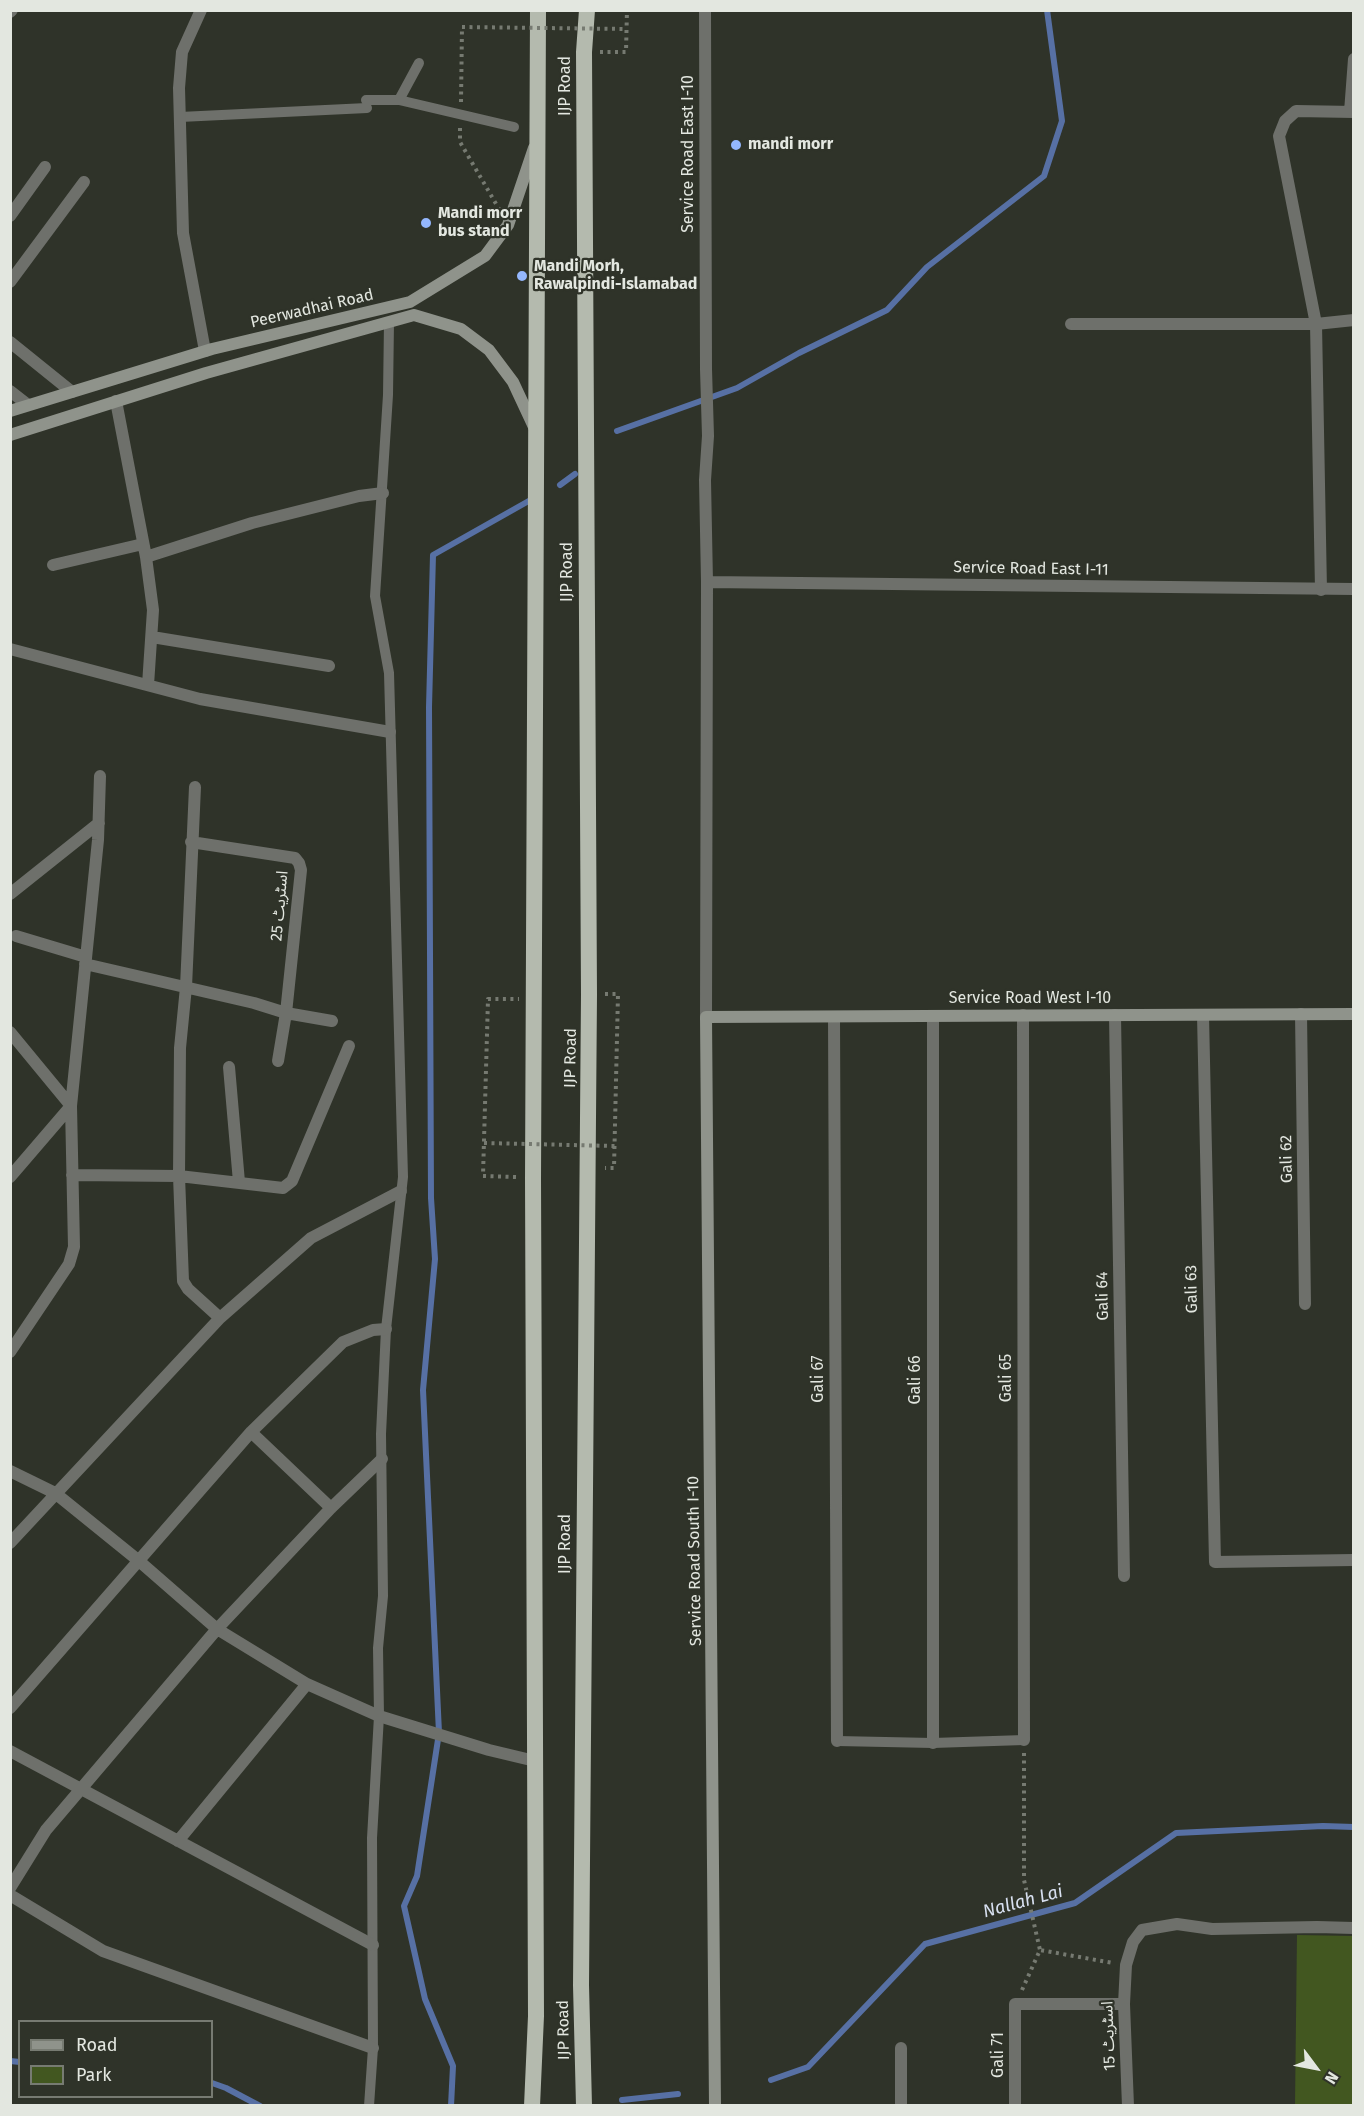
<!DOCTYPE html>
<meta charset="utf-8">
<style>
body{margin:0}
#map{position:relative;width:1364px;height:2116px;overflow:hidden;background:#2f3329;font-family:"Fira Sans",sans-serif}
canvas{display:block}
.frame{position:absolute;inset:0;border:12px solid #e3e7e0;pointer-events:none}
.legend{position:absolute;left:18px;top:2020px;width:195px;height:78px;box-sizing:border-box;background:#2f3329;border:2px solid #777b72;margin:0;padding:8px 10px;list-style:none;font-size:18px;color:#e3e7e0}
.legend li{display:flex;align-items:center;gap:12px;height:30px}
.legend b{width:30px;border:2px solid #777b72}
.north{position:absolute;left:1286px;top:2038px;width:60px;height:60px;-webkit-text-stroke:4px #2f3329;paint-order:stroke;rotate:122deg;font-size:16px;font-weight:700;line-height:24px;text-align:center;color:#e3e7e0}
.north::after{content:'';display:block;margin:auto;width:21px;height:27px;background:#e3e7e0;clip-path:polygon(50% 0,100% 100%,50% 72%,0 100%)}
</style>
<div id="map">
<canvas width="1364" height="2116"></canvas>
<div class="frame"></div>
<ul class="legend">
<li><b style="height:8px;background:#8f938b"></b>Road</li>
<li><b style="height:16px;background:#425720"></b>Park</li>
</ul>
<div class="north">N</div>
</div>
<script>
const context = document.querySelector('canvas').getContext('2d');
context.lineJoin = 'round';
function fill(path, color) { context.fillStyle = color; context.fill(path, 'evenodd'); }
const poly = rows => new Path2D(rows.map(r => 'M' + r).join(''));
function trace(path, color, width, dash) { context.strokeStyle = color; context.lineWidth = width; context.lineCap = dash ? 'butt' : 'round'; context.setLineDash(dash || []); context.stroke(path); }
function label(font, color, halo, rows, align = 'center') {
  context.font = font + ' "Fira Sans","Noto Sans Arabic",sans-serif'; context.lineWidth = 4.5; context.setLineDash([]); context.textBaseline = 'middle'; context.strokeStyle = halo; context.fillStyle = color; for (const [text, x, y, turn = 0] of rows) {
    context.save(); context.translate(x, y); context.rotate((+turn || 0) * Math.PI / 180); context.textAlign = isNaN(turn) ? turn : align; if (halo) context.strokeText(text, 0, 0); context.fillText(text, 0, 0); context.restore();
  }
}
fill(poly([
 [1297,1935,1353,1936,1353,2105,1295,2105]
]), '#425720');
trace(poly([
 [617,431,737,388,799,353,887,310,927,267,1044,176,1062,121,1047,10],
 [560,485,575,474],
 [10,2061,20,2062],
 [771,2080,808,2067,925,1944,1075,1903,1176,1833,1323,1826,1354,1827],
 [212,2083,226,2088,260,2106],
 [622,2100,678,2094],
 [451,2106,453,2066,425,1999,404,1906,417,1876,439,1733,423,1390,435,1259,431,1198,429,707,433,555,534,498]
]), '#5770a4', 6);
trace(poly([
 [600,52,626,52,627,10],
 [461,102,462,27],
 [460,128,460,142,499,209],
 [605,994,618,994,614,1168,605,1168],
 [516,1177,483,1176,488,999,519,999],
 [1024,1753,1024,1880,1040,1950],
 [1022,1990,1040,1950,1113,1963]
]), '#767a71', 4, [3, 4.5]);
trace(poly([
 [366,100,399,100,514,127],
 [399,100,419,63],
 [180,117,367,108],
 [837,1741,933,1743,1024,1740],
 [369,2106,373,2048,372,1838,379,1716,378,1648,383,1596,381,1434,386,1329,403,1177,389,673,375,596,388,395,389,322]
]), '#6e706b', 10);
trace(poly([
 [201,10,182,52,179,88,183,233,205,351],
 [10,12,12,10],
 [1350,112,1354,59],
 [10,216,45,167],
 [10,282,84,182],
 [1071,324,1316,324,1354,320],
 [10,342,72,392],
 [10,391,28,405],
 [116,401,146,557,153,610,148,685],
 [146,557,252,523,359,496,383,493],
 [53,565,143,544],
 [1321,590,1316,324,1279,136,1285,121,1296,111,1354,112],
 [152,637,329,666],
 [10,649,200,699,390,732],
 [195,787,186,987,180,1048,179,1176,183,1281,188,1289,220,1318],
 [191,842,295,858,299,863,301,870,286,1013,278,1061],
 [10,894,99,823],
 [16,936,86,957],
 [85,964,254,1003,286,1013,332,1021],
 [1301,1014,1305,1304],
 [1023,1015,1024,1740],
 [1115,1015,1124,1576],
 [1203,1015,1215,1562,1354,1560],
 [933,1016,933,1743],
 [834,1017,837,1741],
 [10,1032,71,1106,74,1247,69,1264,10,1352],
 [229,1067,239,1182],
 [72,1175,179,1176,283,1188,292,1181,349,1046],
 [10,1177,71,1106,98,840,100,776],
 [251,1432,331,1508],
 [10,1471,55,1493,139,1561,217,1629,307,1684,379,1716,489,1750,535,1761],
 [10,1543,220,1318,311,1238,401,1191],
 [10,1708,251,1432,343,1342,373,1330,386,1329],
 [10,1751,373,1945],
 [178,1841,307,1684],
 [10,1888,46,1830,217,1629,331,1508,382,1459],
 [10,1895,103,1951,373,2048],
 [901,2106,901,2048],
 [1015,2106,1015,2004,1124,2004],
 [1128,2106,1124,2004,1126,1965,1133,1942,1142,1930,1177,1924,1212,1929,1317,1927,1354,1928]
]), '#6e706b', 12);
trace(poly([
 [705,10,706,369,708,436,705,480,707,582,706,1017],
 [707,582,1354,589]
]), '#6e706b', 12);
trace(poly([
 [10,411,212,349,410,302,485,256,508,225,534,148],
 [10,435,206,373,414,315,461,329,489,350,513,382,534,427],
 [715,2106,706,1017,1354,1014]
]), '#8f938b', 12);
trace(poly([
 [532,2106,536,2016,533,1177,538,10],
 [584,2106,581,1985,589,994,584,52,587,10]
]), '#b4baae', 16);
trace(poly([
 [462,27,627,29],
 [484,1143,615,1146]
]), '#767a71', 4, [3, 4.5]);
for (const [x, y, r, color] of [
 [736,145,6,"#94b7fd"],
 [426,223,6,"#94b7fd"],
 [522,276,6,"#94b7fd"]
]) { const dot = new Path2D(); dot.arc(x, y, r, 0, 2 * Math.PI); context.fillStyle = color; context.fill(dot); trace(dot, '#2f3329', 2); }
label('16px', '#e3e7e0', '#2f3329', [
 ["IJP Road",566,86,-90],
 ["Service Road East I-10",689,154,-90],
 ["Peerwadhai Road",312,309,-13],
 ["Service Road East I-11",1031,569,1],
 ["IJP Road",568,572,-90],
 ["اسٹریٹ 25",280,906,-85],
 ["Service Road West I-10",1030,999],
 ["IJP Road",571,1058,-89],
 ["Gali 62",1287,1159,-91],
 ["Gali 63",1192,1289,-91],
 ["Gali 64",1103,1296,-91],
 ["Gali 65",1007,1378,-90],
 ["Gali 67",819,1379,-90],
 ["Gali 66",916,1380,-90],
 ["IJP Road",566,1544,-90],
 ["Service Road South I-10",695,1561,-91],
 ["IJP Road",564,2030,-91],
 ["اسٹریٹ 15",1109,2036,-92],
 ["Gali 71",999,2055,-90]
]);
label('bold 16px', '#e3e7e0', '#2f3329', [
 ["mandi morr",748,145],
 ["Mandi morr",438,214],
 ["bus stand",438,232],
 ["Mandi Morh,",534,267],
 ["Rawalpindi-Islamabad",534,285]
], 'left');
label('italic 18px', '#d8e0f0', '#2f3329', [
 ["Nallah Lai",1023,1902,-15]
]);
</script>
